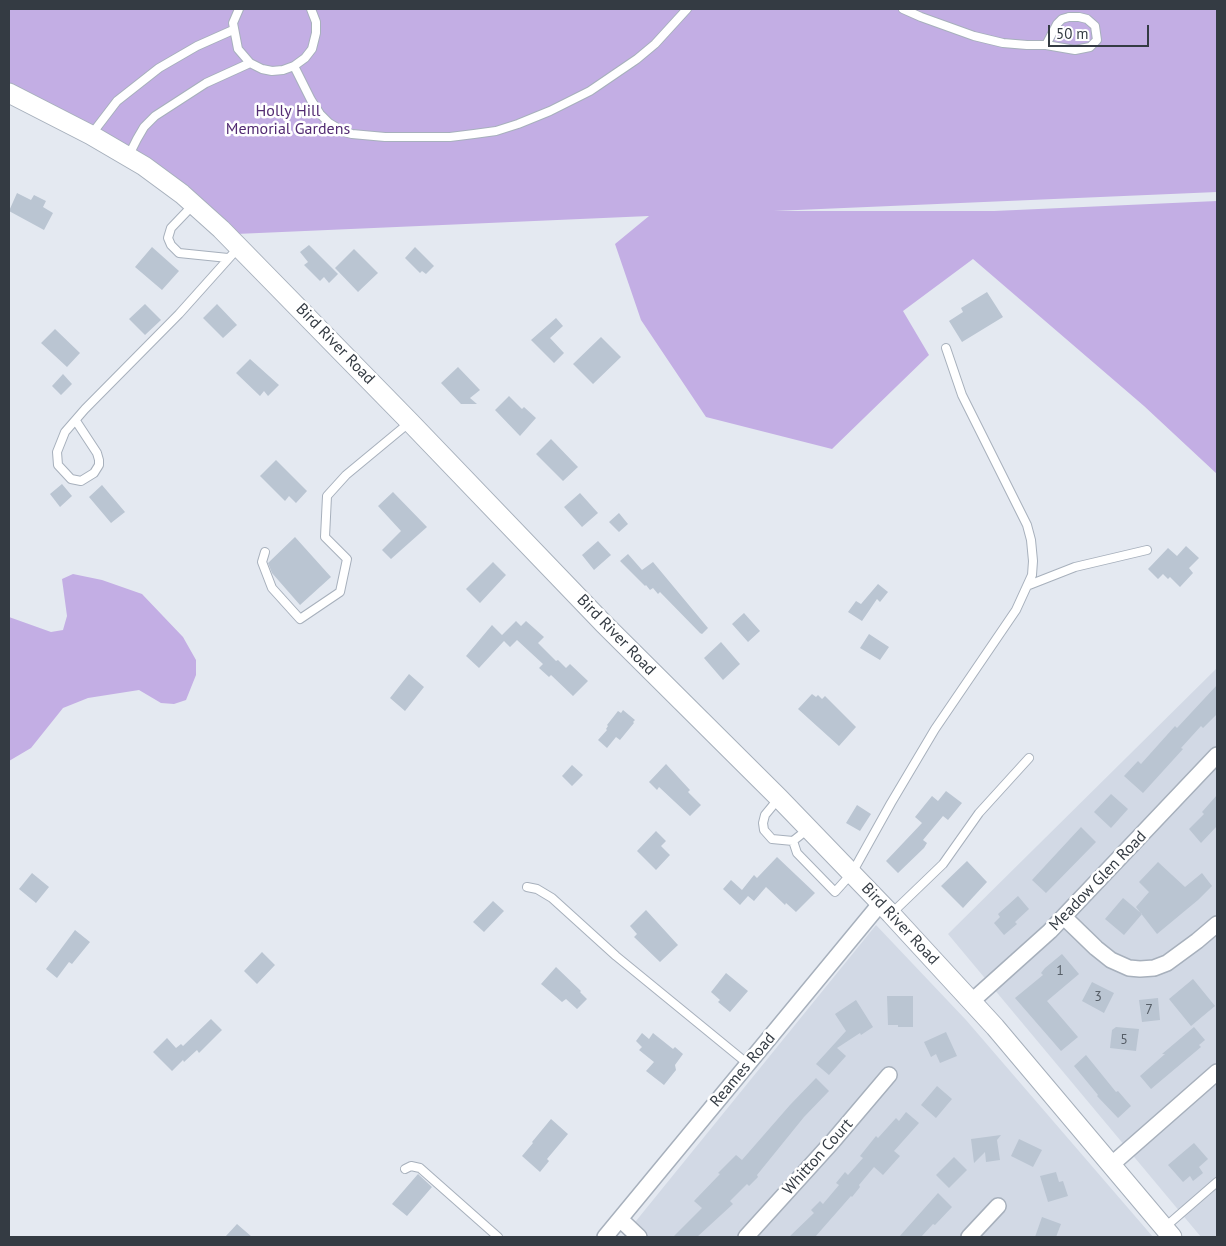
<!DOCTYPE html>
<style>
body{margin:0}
#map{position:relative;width:1226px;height:1246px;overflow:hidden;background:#e4e9f1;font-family:"PT Sans",sans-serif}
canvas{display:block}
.frame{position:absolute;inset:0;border:10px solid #343b43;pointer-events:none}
.scale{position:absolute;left:1048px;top:25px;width:101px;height:22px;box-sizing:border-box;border:2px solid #343b43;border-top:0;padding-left:6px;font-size:15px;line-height:18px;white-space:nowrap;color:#343b43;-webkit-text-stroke:4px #fff;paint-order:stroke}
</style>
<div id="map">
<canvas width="1226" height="1246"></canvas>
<div class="frame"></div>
<div class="scale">50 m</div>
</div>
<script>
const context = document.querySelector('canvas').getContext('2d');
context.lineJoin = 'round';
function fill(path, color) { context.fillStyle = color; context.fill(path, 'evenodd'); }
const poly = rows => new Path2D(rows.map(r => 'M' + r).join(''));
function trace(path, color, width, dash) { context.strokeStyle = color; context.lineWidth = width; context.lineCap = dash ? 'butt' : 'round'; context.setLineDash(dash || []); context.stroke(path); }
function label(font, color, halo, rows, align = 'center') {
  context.font = font + ' "PT Sans",sans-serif'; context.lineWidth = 5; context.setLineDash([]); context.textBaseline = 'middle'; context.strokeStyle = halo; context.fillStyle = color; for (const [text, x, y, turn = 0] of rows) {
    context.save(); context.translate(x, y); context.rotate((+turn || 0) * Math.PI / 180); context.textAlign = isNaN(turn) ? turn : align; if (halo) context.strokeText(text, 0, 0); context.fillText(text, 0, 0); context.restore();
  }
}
fill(poly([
 [1217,668,1217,1237,1201,1237,948,934],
 [876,925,966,1020,1153,1237,623,1237]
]), '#d2d9e5');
fill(poly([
 [9,9,1217,9,1217,192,774,211,994,211,1217,201,1217,474,1144,406,973,259,903,311,929,355,832,449,706,417,641,320,615,244,649,216,236,234,9,85],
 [73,574,102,580,142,594,183,637,196,660,196,675,186,700,174,704,161,703,139,690,88,698,63,708,31,748,9,761,9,617,51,632,63,630,67,616,62,579]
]), '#c3aee4');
fill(poly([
 [17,193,31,200,34,195,46,201,43,207,53,213,44,230,9,211],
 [309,245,338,274,329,283,324,277,320,281,304,265,308,262,300,252],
 [152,247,179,271,162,290,135,267],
 [415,247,434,266,426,274,422,271,420,273,405,258],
 [354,249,378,273,358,292,335,268],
 [987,292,1003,317,962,342,949,321,963,312,961,308],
 [145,304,161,320,145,335,129,319],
 [217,304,237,325,223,338,203,318],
 [556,318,563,326,550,338,564,353,554,363,531,340],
 [55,329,80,353,67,367,41,343],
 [601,337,621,357,593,384,573,364],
 [250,359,279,385,268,396,264,391,260,396,236,373],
 [458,367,480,390,470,398,477,404,461,404,441,383],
 [63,374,72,384,61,395,52,386],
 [509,396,522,409,524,407,536,418,520,436,495,410],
 [551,439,578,467,563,481,536,454],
 [276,460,307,491,296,503,289,496,285,501,260,476],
 [62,484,72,496,60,507,50,494],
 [102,485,125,512,111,523,89,497],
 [393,492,427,527,391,559,382,550,401,531,378,506],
 [580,493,598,513,582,527,564,507],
 [619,513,628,524,619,532,609,522],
 [295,537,331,577,300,605,272,573,268,563],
 [598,541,611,555,594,570,582,555],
 [1186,546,1199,558,1189,568,1193,573,1180,587,1170,577,1168,579,1163,574,1158,579,1148,569,1168,548,1177,556],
 [628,554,642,570,653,562,708,628,702,634,700,633,660,592,658,594,653,588,650,590,646,585,645,586,620,561],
 [493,562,506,575,480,603,466,589],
 [878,584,888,592,880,602,877,599,862,621,848,612,856,601,861,604],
 [744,613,760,631,748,642,732,624],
 [516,621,521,626,526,621,544,637,538,643,556,661,558,660,566,668,570,664,588,681,573,696,551,675,549,677,539,668,543,664,517,640,510,647,504,641,479,668,466,656,492,625,502,635],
 [869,634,889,647,880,660,860,648],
 [721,642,740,664,723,680,704,658],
 [409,674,424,687,405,711,390,698],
 [1217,685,1217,714,1203,728,1201,726,1181,748,1183,749,1143,793,1124,776,1138,761,1141,764,1175,726,1177,728],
 [812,694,816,697,818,695,822,699,825,696,856,727,839,746,798,709],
 [623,710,635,720,633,722,634,723,620,740,616,737,607,748,598,740,607,730,606,729,608,726,607,725,618,711,621,713],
 [666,764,690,790,688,792,701,805,690,816,659,787,657,790,649,782],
 [572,765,583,775,572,786,562,776],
 [946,791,962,803,948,820,943,816,923,840,927,843,924,848,898,873,886,861,922,823,915,817,932,796,938,801],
 [1111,794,1128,809,1111,828,1094,812],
 [1217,795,1217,826,1201,843,1189,829,1204,814,1202,812],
 [857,805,871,814,860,831,846,823],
 [1081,827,1096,842,1046,893,1032,880],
 [656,831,666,841,661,846,670,855,656,870,637,851],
 [777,857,815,893,796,912,786,903,785,905,766,887,754,901,748,896,740,905,723,889,731,880,742,890,754,875,757,878],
 [967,861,987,882,963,908,941,886],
 [1158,862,1185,887,1202,873,1212,886,1198,900,1157,934,1136,907,1149,892,1139,882],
 [32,873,49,887,36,903,19,889],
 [1018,896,1029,909,1015,922,1017,924,1004,935,994,923,1000,917,998,914],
 [1123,898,1142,914,1124,935,1105,919],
 [493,901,504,911,484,932,473,922],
 [646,910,678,945,660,962,634,937,637,934,630,926],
 [75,930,90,942,72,964,69,962,57,978,46,969],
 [262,952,275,965,257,984,244,971],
 [1062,954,1079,974,1047,1001,1078,1037,1061,1051,1015,998,1043,975,1041,973,1045,968],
 [556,967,581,991,580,992,587,999,577,1009,566,999,562,1002,541,984],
 [726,973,748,991,730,1012,718,1002,720,1000,711,992],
 [1193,979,1215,1006,1191,1026,1169,999],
 [1092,982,1114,993,1104,1013,1082,1001],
 [887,996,913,996,913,1027,898,1027,898,1025,888,1025],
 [1158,998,1160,1020,1142,1022,1139,1000],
 [856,1000,873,1027,861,1035,860,1033,837,1048,846,1056,829,1075,816,1064,846,1031,835,1014],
 [211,1019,222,1030,199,1053,197,1050,184,1062,183,1060,172,1071,153,1052,167,1038,176,1048,181,1044,183,1046],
 [1116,1027,1139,1029,1136,1051,1110,1048,1112,1030],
 [1194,1027,1205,1040,1199,1045,1201,1047,1151,1089,1140,1076,1165,1054,1162,1054],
 [946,1032,957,1056,940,1063,936,1054,931,1057,924,1042],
 [642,1033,649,1039,653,1033,673,1049,675,1047,683,1054,675,1065,676,1070,664,1085,646,1071,654,1062,639,1050,642,1047,636,1041],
 [1086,1055,1116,1092,1118,1091,1131,1106,1118,1118,1097,1096,1098,1095,1074,1066],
 [816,1078,829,1091,804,1117,757,1175,758,1177,749,1186,747,1184,730,1201,733,1204,697,1237,673,1237,702,1208,694,1201,720,1174,718,1173,736,1155,742,1160,790,1105],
 [937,1086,952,1099,936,1118,921,1105],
 [906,1112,919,1123,894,1151,900,1156,883,1175,874,1167,859,1185,860,1187,852,1197,851,1196,815,1237,789,1237,814,1213,811,1210,820,1201,823,1204,839,1185,836,1183,845,1172,848,1175,863,1158,860,1156,876,1136,878,1138,896,1118,899,1121],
 [551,1119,568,1134,547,1159,549,1161,540,1172,522,1156,533,1143,532,1142],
 [1001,1135,997,1140,1000,1160,986,1162,985,1152,974,1163,971,1139],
 [1019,1139,1042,1150,1033,1167,1011,1156],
 [1194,1143,1208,1159,1199,1167,1203,1173,1193,1181,1190,1176,1183,1182,1168,1165],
 [954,1157,967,1170,949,1188,936,1175],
 [1056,1172,1059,1182,1063,1181,1068,1196,1048,1202,1040,1176],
 [418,1174,432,1187,407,1216,392,1204],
 [938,1193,952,1207,935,1225,933,1224,921,1237,899,1237],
 [1042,1217,1061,1224,1056,1237,1035,1237],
 [237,1224,252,1237,225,1237]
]), '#bac5d2');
const service = poly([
 [239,9,233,23,238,49,250,63,262,69,272,71,283,70,294,66,305,58,312,49,316,33,316,22,311,9],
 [903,9,921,17,974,36,1003,43,1027,45,1046,45],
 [1069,17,1079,17,1087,19,1095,26,1097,40,1090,47,1075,50,1046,45,1057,24,1062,19,1069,17],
 [294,66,311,100,320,114,329,123,344,132,352,134,385,137,450,137,474,134,496,131,518,124,550,111,590,91,637,59,655,44,687,9],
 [91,135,117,101,159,68,197,46,233,30],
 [128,157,137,139,144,127,155,116,206,83,250,63],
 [194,204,171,228,168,238,171,245,179,253,228,258],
 [76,421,97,453,99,460,99,465,94,473,81,481,71,479,58,465,57,452,65,432,85,409,179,314,239,247],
 [265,552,262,562,272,588,300,619,340,592,347,559,325,537,327,496,346,475,410,422],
 [1029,585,1075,567,1147,550],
 [779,798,765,815,763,823,764,830,772,839,793,841],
 [808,829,793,841,797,853,835,892,852,873,891,803,935,729,1016,610,1032,575,1033,561,1031,540,1027,525,962,395,946,348],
 [527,887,537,889,552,898,616,956,748,1064],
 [892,913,943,864,979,813,1029,758],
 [405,1169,411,1166,420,1168,498,1237],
 [1164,1228,1217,1182]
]);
const minor = poly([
 [1064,917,1096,948,1111,960,1129,968,1140,969,1154,968,1167,963,1197,941,1217,924],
 [972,1001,1050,931,1217,755],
 [1111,1165,1217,1072],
 [620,1219,639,1237],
 [605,1237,880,904],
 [746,1237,833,1141,889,1075],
 [969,1237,998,1206]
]);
const tertiary = poly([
 [9,93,91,135,144,166,182,194,221,229,410,422,603,623,779,798,891,914,995,1027,1172,1237]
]);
trace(service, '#a7b0bc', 10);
trace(minor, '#a7b0bc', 18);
trace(tertiary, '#a7b0bc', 21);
trace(service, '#fff', 8);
trace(minor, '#fff', 15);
trace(tertiary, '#fff', 19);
label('14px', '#565e67', null, [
 ["1",1060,971],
 ["3",1098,997],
 ["7",1149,1010],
 ["5",1124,1040]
]);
label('16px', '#522b72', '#fff', [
 ["Holly Hill",288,111],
 ["Memorial Gardens",288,129]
]);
label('16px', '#343b43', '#fff', [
 ["Bird River Road",335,344,46],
 ["Bird River Road",616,635,46],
 ["Meadow Glen Road",1098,881,-46],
 ["Bird River Road",900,924,47],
 ["Reames Road",743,1070,-50],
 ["Whitton Court",818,1157,-48]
]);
</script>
